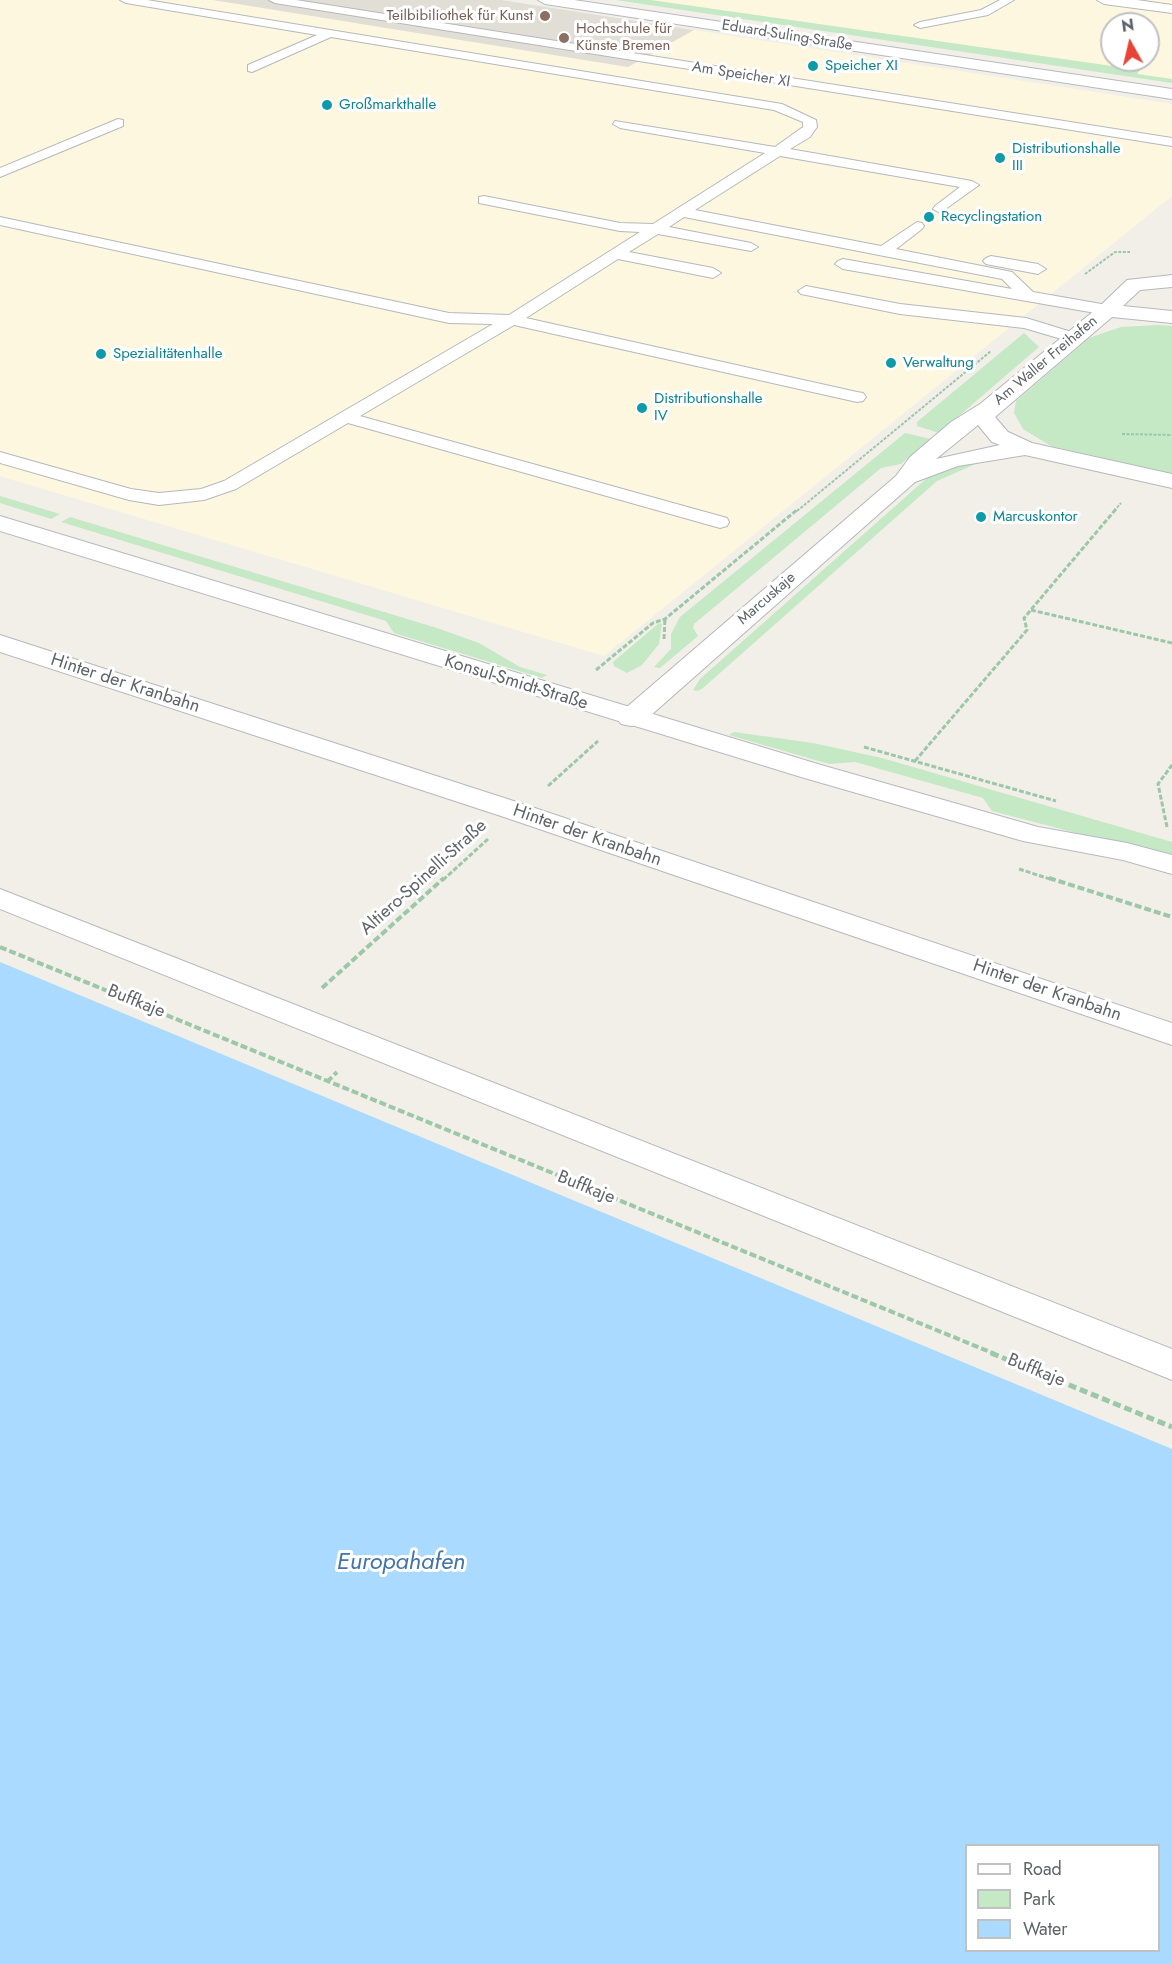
<!DOCTYPE html>
<meta charset="utf-8">
<style>
body{margin:0}
#map{position:relative;width:1172px;height:1964px;overflow:hidden;background:#f1efe8;font-family:Jost,sans-serif}
canvas{display:block}
.legend{position:absolute;left:965px;top:1844px;width:195px;height:108px;box-sizing:border-box;background:#fff;border:2px solid #bfc1c3;margin:0;padding:8px 10px;list-style:none;font-size:18px;color:#5f6368}
.legend li{display:flex;align-items:center;gap:12px;height:30px}
.legend b{width:30px;border:2px solid #bfc1c3}
.north{position:absolute;left:1100px;top:12px;width:60px;height:60px;box-sizing:border-box;background:#fff;border:2px solid #bfc1c3;border-radius:50%;rotate:352deg;font-size:16px;font-weight:700;line-height:24px;text-align:center;color:#5f6368}
.north::after{content:'';display:block;margin:auto;width:21px;height:27px;background:#ea4335;clip-path:polygon(50% 0,100% 100%,50% 72%,0 100%)}
</style>
<div id="map">
<canvas width="1172" height="1964"></canvas>
<ul class="legend">
<li><b style="height:8px;background:#fff"></b>Road</li>
<li><b style="height:16px;background:#c5e8c5"></b>Park</li>
<li><b style="height:16px;background:#aadaff"></b>Water</li>
</ul>
<div class="north">N</div>
</div>
<script>
const context = document.querySelector('canvas').getContext('2d');
context.lineJoin = 'round';
function fill(path, color) { context.fillStyle = color; context.fill(path, 'evenodd'); }
const poly = rows => new Path2D(rows.map(r => 'M' + r).join(''));
function trace(path, color, width, dash) { context.strokeStyle = color; context.lineWidth = width; context.lineCap = dash ? 'butt' : 'round'; context.setLineDash(dash || []); context.stroke(path); }
function label(font, color, halo, rows, align = 'center') {
  context.font = font + ' Jost,sans-serif'; context.lineWidth = 6; context.setLineDash([]); context.textBaseline = 'middle'; context.strokeStyle = halo; context.fillStyle = color; for (const [text, x, y, turn = 0] of rows) {
    context.save(); context.translate(x, y); context.rotate((+turn || 0) * Math.PI / 180); context.textAlign = isNaN(turn) ? turn : align; if (halo) context.strokeText(text, 0, 0); context.fillText(text, 0, 0); context.restore();
  }
}
fill(poly([
 [0,0,213,0,628,67,694,30,1172,104,1172,196,604,656,0,476],
 [651,0,1172,0,1172,79,1136,74,1139,70],
 [1112,24,1148,24,1148,60,1112,60]
]), '#fef7e0');
fill(poly([
 [213,0,501,0,694,30,628,67]
]), '#e1ded6');
fill(poly([
 [616,0,651,0,1140,70,1137,74,1172,79,1172,83],
 [1159,325,1172,326,1172,474,1051,446,1023,429,1014,413,1016,401,1089,338,1121,327],
 [1024,333,1039,347,939,433,917,426,917,422],
 [905,433,931,439,901,464,881,468,694,624,693,628,698,636,660,668,654,667,671,649,671,634,680,617],
 [980,462,937,481,703,688,698,691,693,690,700,679,927,478,961,464],
 [0,496,60,514,51,519,0,503],
 [70,517,437,628,479,643,520,667,547,675,542,678,394,633,386,621,61,522],
 [659,623,662,624,659,644,642,665,627,673,614,666,613,662],
 [734,732,813,743,882,758,1172,842,1172,858,992,811,983,798,855,762,829,764,729,735]
]), '#c5e8c5');
fill(poly([
 [0,962,1172,1449,1172,1964,0,1964],
 [966,1846,1158,1846,1158,1950,966,1950]
]), '#aadaff');
const lane = poly([
 [120,0,147,0,782,104,816,120,817,127,810,137,790,149,972,181,979,185,940,213,933,209,935,206,960,187,780,156,695,210,881,246,917,222,922,223,924,226,922,229,896,249,1012,272,1033,292,1107,305,1115,310,1107,315,843,269,835,264,838,261,843,259,1012,289,1002,279,684,217,669,227,751,243,758,247,751,251,658,234,629,252,713,268,721,273,713,278,618,259,526,318,857,392,863,393,866,397,863,401,857,402,514,325,360,416,727,518,729,522,727,526,720,528,348,423,236,489,204,500,159,505,129,500,0,463,0,452,131,489,159,493,201,489,224,481,493,324,449,323,0,225,0,217,449,313,509,315,640,232,620,231,484,204,479,203,479,197,484,196,620,223,653,224,765,153,620,128,613,124,615,121,775,147,803,127,803,122,774,110,331,37,252,72,248,71,248,65,317,35,126,3,120,0],
 [269,0,296,0,1172,138,1172,146,275,3,269,0],
 [1000,0,1014,0,988,15,920,28,914,25,920,22,981,10,1000,0],
 [118,119,123,120,123,126,0,177,0,168,118,119],
 [991,256,1038,264,1046,269,1038,274,986,264,983,261,986,258,991,256],
 [806,286,900,304,1026,318,1078,334,1080,337,1072,342,1024,328,900,314,801,294,798,291,806,286]
]);
const street = poly([
 [1097,0,1137,0,1172,5,1172,13,1104,4,1097,0],
 [1172,275,1172,287,1140,290,1123,306,1172,311,1172,323,1112,317,995,417,1008,432,1032,443,1172,474,1172,488,1025,455,958,466,915,482,641,724,631,726,621,724,617,718,621,712,896,476,910,457,951,422,980,404,1100,306,1127,280,1172,275],
 [978,425,992,442,1000,445,936,459,978,425],
 [0,635,529,806,1172,1023,1172,1045,507,818,0,652,0,635],
 [0,889,1172,1349,1172,1380,0,909,0,889]
]);
const secondary = poly([
 [538,0,574,0,1172,89,1172,99,545,4,538,0],
 [0,516,821,765,1038,827,1127,843,1172,855,1172,874,1123,860,1023,841,801,777,0,531,0,516]
]);
trace(lane, '#b5b8bc', 2);
trace(street, '#b5b8bc', 2);
trace(secondary, '#b6babf', 2);
trace(poly([
 [1085,274,1115,252,1130,252],
 [1122,434,1172,435],
 [797,511,991,351],
 [1114,511,1121,503]
]), '#9cc7a9', 2, [3, 1.5]);
trace(poly([
 [1031,610,1172,643],
 [664,639,665,619],
 [596,670,653,623,665,619,798,509],
 [864,747,1056,801],
 [915,761,1027,630,1024,618,1116,509],
 [548,786,598,741],
 [1167,827,1158,784,1172,765],
 [1019,869,1053,880],
 [443,880,488,839]
]), '#9cc7a9', 3, [5, 2]);
trace(poly([
 [1049,878,1172,917],
 [0,947,995,1354],
 [322,988,444,878],
 [327,1082,337,1072]
]), '#9cc7a9', 4, [7, 3]);
trace(poly([
 [991,1353,1172,1427]
]), '#9cc7a9', 5, [8, 4]);
fill(lane, '#fff');
fill(street, '#fff');
fill(secondary, '#fff');
for (const [x, y, r, color] of [
 [545,16,6,"#8d6e63"],
 [564,38,6,"#8d6e63"],
 [813,66,6,"#0f9aa8"],
 [327,105,6,"#0f9aa8"],
 [1000,158,6,"#0f9aa8"],
 [929,217,6,"#0f9aa8"],
 [101,354,6,"#0f9aa8"],
 [891,363,6,"#0f9aa8"],
 [642,408,6,"#0f9aa8"],
 [981,517,6,"#0f9aa8"]
]) { const dot = new Path2D(); dot.arc(x, y, r, 0, 2 * Math.PI); context.fillStyle = color; context.fill(dot); trace(dot, '#fff', 2); }
label('15px', '#785e54', '#fff', [
 ["Teilbibiliothek für Kunst",533,16],
 ["Hochschule für",576,29,"left"],
 ["Künste Bremen",576,46,"left"]
], 'right');
label('15px', '#5f6368', '#fff', [
 ["Eduard-Suling-Straße",787,36,9],
 ["Am Speicher XI",741,75,9],
 ["Am Waller Freihafen",1046,361,-40],
 ["Marcuskaje",767,599,-41]
]);
label('15px', '#0d838f', '#fff', [
 ["Speicher XI",825,66],
 ["Großmarkthalle",339,105],
 ["Distributionshalle",1012,149],
 ["III",1012,166],
 ["Recyclingstation",941,217],
 ["Spezialitätenhalle",113,354],
 ["Verwaltung",903,363],
 ["Distributionshalle",654,399],
 ["IV",654,416],
 ["Marcuskontor",993,517]
], 'left');
label('18px', '#5f6368', '#fff', [
 ["Konsul-Smidt-Straße",516,683,17],
 ["Hinter der Kranbahn",125,684,18],
 ["Hinter der Kranbahn",587,836,19],
 ["Altiero-Spinelli-Straße",424,878,-42],
 ["Hinter der Kranbahn",1047,991,19],
 ["Buffkaje",136,1002,22],
 ["Buffkaje",586,1188,22],
 ["Buffkaje",1036,1371,22]
]);
label('italic 24px', '#4174aa', '#fff', [
 ["Europahafen",401,1563]
]);
</script>
